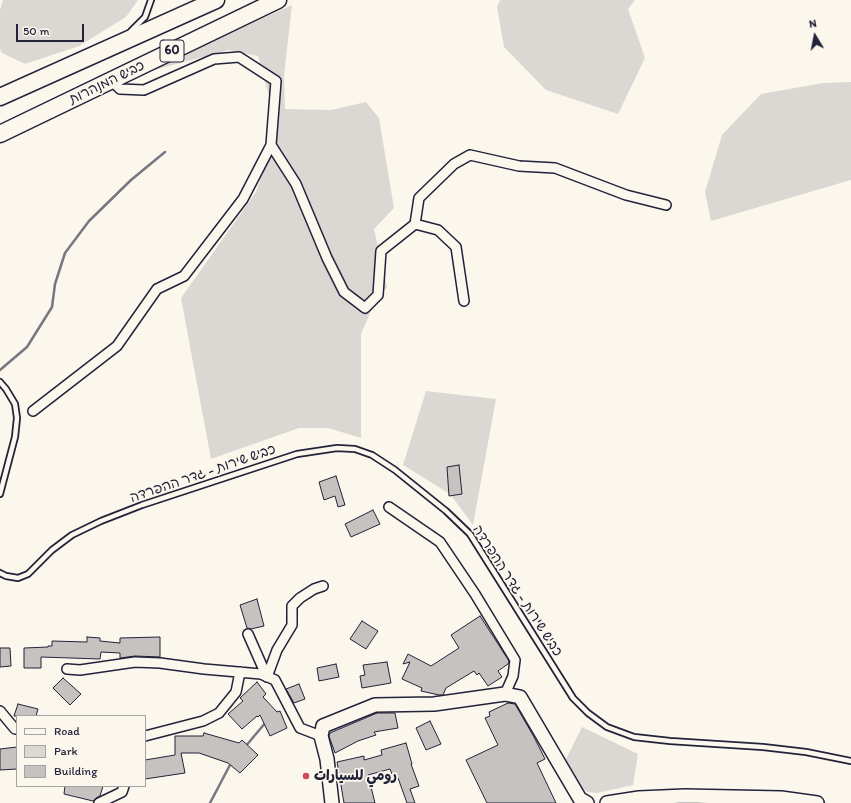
<!DOCTYPE html>
<meta charset="utf-8">
<style>
body{margin:0}
#map{position:relative;width:851px;height:803px;overflow:hidden;background:#fbf7ec;font-family:Itim,sans-serif}
canvas{display:block}
.legend{position:absolute;left:16px;top:715px;width:130px;height:72px;box-sizing:border-box;background:#fbf7ec;border:1px solid #a4a2a5;margin:0;padding:5px 7px;list-style:none;font-size:12px;color:#22223b}
.legend li{display:flex;align-items:center;gap:8px;height:20px}
.legend b{width:20px;border:1px solid #a4a2a5}
.north{position:absolute;left:795px;top:16px;width:40px;height:40px;-webkit-text-stroke:3px #fbf7ec;paint-order:stroke;rotate:350deg;font-size:11px;font-weight:700;line-height:16px;text-align:center;color:#22223b}
.north::after{content:'';display:block;margin:auto;width:14px;height:18px;background:#22223b;clip-path:polygon(50% 0,100% 100%,50% 72%,0 100%)}
.scale{position:absolute;left:16px;top:24px;width:68px;height:18px;box-sizing:border-box;border:2px solid #22223b;border-top:0;padding-left:5px;font-size:12px;line-height:14px;white-space:nowrap;color:#22223b;-webkit-text-stroke:3px #fbf7ec;paint-order:stroke}
</style>
<div id="map">
<canvas width="851" height="803"></canvas>
<ul class="legend">
<li><b style="height:5px;background:#fbf7ec"></b>Road</li>
<li><b style="height:11px;background:#dbd8d3"></b>Park</li>
<li><b style="height:11px;background:#c6c2c0"></b>Building</li>
</ul>
<div class="north">N</div>
<div class="scale">50 m</div>
</div>
<script>
const context = document.querySelector('canvas').getContext('2d');
context.lineJoin = 'round';
function fill(path, color) { context.fillStyle = color; context.fill(path, 'evenodd'); }
const poly = rows => new Path2D(rows.map(r => 'M' + r).join(''));
function trace(path, color, width, dash) { context.strokeStyle = color; context.lineWidth = width; context.lineCap = dash ? 'butt' : 'round'; context.setLineDash(dash || []); context.stroke(path); }
function label(font, color, halo, rows, align = 'center') {
  context.font = font + ' Itim,"Playpen Sans Arabic","Playpen Sans Hebrew",sans-serif'; context.lineWidth = 3.5; context.setLineDash([]); context.textBaseline = 'middle'; context.strokeStyle = halo; context.fillStyle = color; for (const [text, x, y, turn = 0] of rows) {
    context.save(); context.translate(x, y); context.rotate((+turn || 0) * Math.PI / 180); context.textAlign = isNaN(turn) ? turn : align; if (halo) context.strokeText(text, 0, 0); context.fillText(text, 0, 0); context.restore();
  }
}
fill(poly([
 [3,0,138,0,126,17,79,46,25,64,2,53,0,49,0,10],
 [500,0,635,0,628,9,645,58,618,114,546,90,504,47,497,7],
 [292,5,284,75,285,109,331,110,366,102,379,118,394,208,374,229,387,287,374,304,361,334,361,438,328,428,299,428,211,459,181,298,256,192,278,129,258,56,229,50,143,73],
 [851,82,851,180,711,221,705,192,722,135,761,94,823,83],
 [426,391,496,399,473,525,450,494,403,465],
 [582,727,638,754,633,785,597,793,587,792,577,784,565,761]
]), '#dbd8d3');
trace(poly([
 [0,370,27,347,52,307,55,284,65,253,89,221,131,180,165,152],
 [245,747,266,722],
 [210,803,231,763]
]), '#787681', 2.5);
const building = poly([
 [459,465,462,494,449,496,447,467,459,465],
 [336,476,345,505,338,507,335,496,324,500,319,482,336,476],
 [373,510,380,524,351,537,345,524,373,510],
 [257,599,264,626,251,629,247,628,240,605,257,599],
 [480,616,509,661,508,664,498,671,502,677,488,686,479,673,477,675,474,671,446,688,443,695,439,695,421,691,422,688,402,679,410,662,403,664,408,654,431,666,459,648,451,635,480,616],
 [362,621,378,631,366,649,350,639,362,621],
 [87,637,100,638,100,641,120,643,120,638,160,637,160,657,135,656,120,658,120,653,101,652,100,659,41,657,41,668,24,668,24,648,48,647,48,646,52,646,52,641,87,642,87,637],
 [0,648,10,648,11,666,0,667,0,648],
 [387,662,391,683,362,688,360,676,365,675,363,665,387,662],
 [336,664,339,677,319,681,317,668,336,664],
 [63,678,81,694,70,705,53,688,63,678],
 [257,682,266,694,263,697,277,712,280,711,287,728,270,736,260,715,258,717,257,716,242,729,228,714,243,701,240,698,257,682],
 [299,684,305,699,294,703,286,689,299,684],
 [508,703,515,704,534,737,545,759,537,763,556,803,487,803,466,760,498,745,485,718,490,716,489,712,508,703],
 [18,704,38,709,36,716,14,716,18,704],
 [377,713,395,713,398,728,374,732,376,735,358,741,335,753,329,736,330,733,377,713],
 [430,721,441,744,426,750,416,728,430,721],
 [204,733,239,743,242,740,258,755,240,773,228,763,199,753,181,753,185,773,145,779,145,760,175,755,175,736,203,736,204,733],
 [406,743,412,764,411,764,419,786,410,789,415,803,407,803,398,778,394,779,390,769,368,775,375,803,344,803,337,762,364,756,364,760,382,755,381,750,406,743],
 [17,747,17,769,0,770,0,749,17,747],
 [65,786,103,786,100,796,96,798,93,801,64,794,65,786]
]);
fill(building, '#c6c2c0');
trace(building, '#22223b', 1);
const lane = poly([
 [131,31,145,17,151,0],
 [0,382,6,389,15,404,17,418,15,437,0,494],
 [0,573,6,576,18,578,28,574,52,550,72,535,101,521,142,505,297,454,337,448,355,449,372,455,395,470,446,511,470,534,573,698,588,713,607,727,634,737,670,741,763,747,806,752,851,761]
]);
const street = poly([
 [112,81,120,89,144,90,214,59,239,57,276,81,271,145,296,184,327,258,344,292,365,308,378,295,381,251,415,224,438,230,456,247,464,301],
 [415,224,419,198,454,164,470,155,519,166,555,168,626,195,666,205],
 [33,411,117,346,157,289,184,276,243,199,271,145],
 [389,507,440,542,475,594,515,660,513,676,505,694],
 [248,634,267,677],
 [67,669,80,670,135,662,160,663,204,669,261,674,275,680,300,728,321,736],
 [267,677,277,650,292,625,292,606,300,598,314,589,323,586],
 [0,711,15,729,17,729],
 [145,736,203,721,219,713,236,692,240,672],
 [99,803,122,792,124,786]
]);
const secondary = poly([
 [332,803,327,759,321,736,323,726,375,705,434,704,505,694,520,697,580,799,587,803],
 [607,803,639,798,685,796,781,798,817,803]
]);
const highway = poly([
 [0,97,216,0],
 [0,134,278,0]
]);
trace(lane, '#22223b', 8);
trace(street, '#22223b', 12);
trace(secondary, '#22223b', 16);
trace(highway, '#22223b', 19);
trace(lane, '#fbf7ec', 4.5);
trace(street, '#fbf7ec', 9);
trace(secondary, '#fbf7ec', 13);
trace(highway, '#fbf7ec', 16);
for (const [x, y, r, color] of [
 [306,776,4,"#d1495b"]
]) { const dot = new Path2D(); dot.arc(x, y, r, 0, 2 * Math.PI); context.fillStyle = color; context.fill(dot); trace(dot, '#fbf7ec', 1.5); }
for (const [x, y, w] of [
 [172,51,24]
]) { const box = new Path2D(); box.roundRect(x - w / 2, y - 11, w, 22, 3); context.fillStyle = '#fbf7ec'; context.fill(box); trace(box, '#22223b', 1); }
label('bold 13px', '#22223b', null, [
 ["60",172,51]
]);
label('14px', '#22223b', '#fbf7ec', [
 ["כביש המנהרות",107,83,-26],
 ["כביש שירות - גדר ההפרדה",203,474,-19],
 ["כביש שירות - גדר ההפרדה",517,591,57]
]);
label('bold 14px', '#22223b', '#fbf7ec', [
 ["رومي للسيارات",314,776]
], 'left');
</script>
